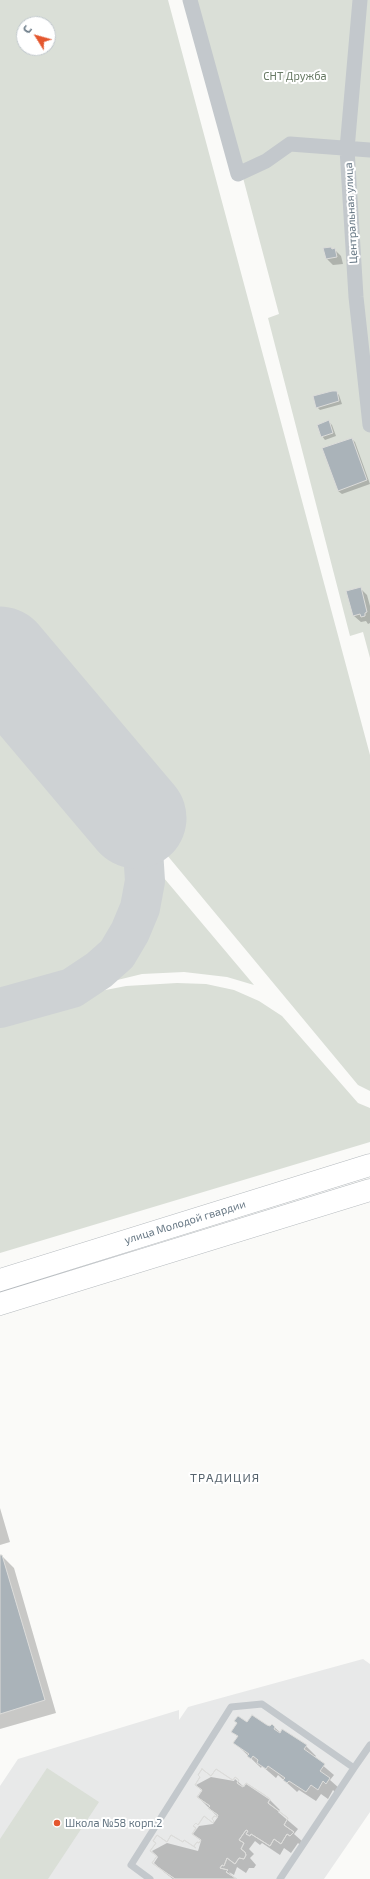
<!DOCTYPE html>
<meta charset="utf-8">
<style>
body{margin:0}
#map{position:relative;width:370px;height:1879px;overflow:hidden;background:#fafaf8;font-family:"Exo 2",sans-serif}
canvas{display:block}
.north{position:absolute;left:16px;top:16px;width:40px;height:40px;box-sizing:border-box;background:#fff;border:1px solid #c1c8cd;border-radius:50%;rotate:307deg;font-size:11px;font-weight:700;line-height:16px;text-align:center;color:#657683}
.north::after{content:'';display:block;margin:auto;width:14px;height:18px;background:#e4572e;clip-path:polygon(50% 0,100% 100%,50% 72%,0 100%)}
</style>
<div id="map">
<canvas width="370" height="1879"></canvas>
<div class="north">С</div>
</div>
<script>
const context = document.querySelector('canvas').getContext('2d');
context.lineJoin = 'round';
function fill(path, color) { context.fillStyle = color; context.fill(path, 'evenodd'); }
const poly = rows => new Path2D(rows.map(r => 'M' + r).join(''));
function trace(path, color, width, dash) { context.strokeStyle = color; context.lineWidth = width; context.lineCap = dash ? 'butt' : 'round'; context.setLineDash(dash || []); context.stroke(path); }
function label(font, color, halo, rows, align = 'center') {
  context.font = font + ' "Exo 2",sans-serif'; context.lineWidth = 4; context.setLineDash([]); context.textBaseline = 'middle'; context.strokeStyle = halo; context.fillStyle = color; for (const [text, x, y, turn = 0] of rows) {
    context.save(); context.translate(x, y); context.rotate((+turn || 0) * Math.PI / 180); context.textAlign = isNaN(turn) ? turn : align; if (halo) context.strokeText(text, 0, 0); context.fillText(text, 0, 0); context.restore();
  }
}
fill(poly([
 [363,1659,370,1664,370,1812,324,1879,0,1879,0,1786,18,1759,179,1710,179,1720,188,1707]
]), '#e8e9e9');
fill(poly([
 [0,0,168,0,370,755,370,1091,358,1085,0,654],
 [24,24,48,24,48,48,24,48],
 [196,0,370,0,370,658,363,632,350,636,268,318,279,314],
 [0,682,112,814,127,837,138,862,138,890,133,915,121,938,106,957,87,971,66,979,0,996],
 [153,865,254,985,227,977,184,972,142,974,97,985,123,961,142,933,149,918,153,902],
 [177,983,206,984,234,990,259,1001,282,1016,358,1103,370,1108,370,1142,0,1253,0,1018,70,997,126,986],
 [47,1768,99,1802,48,1879,0,1879,0,1839]
]), '#dadfd7');
fill(poly([
 [334,249,341,256,343,264,333,265,327,259,332,250],
 [336,392,339,395,342,404,320,410,317,407],
 [329,422,332,425,336,436,325,440,322,436],
 [352,439,355,442,370,484,342,494,338,491],
 [360,588,367,595,370,606,370,623,368,624,366,621,361,622,354,616],
 [0,1508,10,1542,0,1545],
 [0,1556,2,1556,14,1568,56,1713,0,1729],
 [248,1724,274,1727,281,1733,306,1746,316,1756,314,1758,334,1775,330,1780,339,1788,336,1793,333,1790,328,1799,321,1794,316,1801,299,1790,297,1792,295,1790,278,1775,276,1778,262,1766,261,1768,259,1766,235,1743,238,1737,232,1731],
 [211,1777,234,1781,235,1779,244,1787,246,1784,270,1800,280,1810,278,1812,298,1829,294,1834,303,1842,300,1845,298,1843,291,1853,284,1848,280,1855,262,1843,260,1845,255,1841,249,1849,254,1854,250,1858,256,1865,254,1868,249,1868,246,1873,237,1867,234,1875,229,1872,235,1879,173,1879,164,1872,154,1863,158,1857,152,1851,167,1843,198,1851,201,1841,193,1834,199,1826,213,1824,218,1817,198,1797,202,1791,196,1785]
]), '#0003');
trace(poly([
 [0,1008,72,988,99,970,117,954,130,932,140,908,145,881,143,850,136,818]
]), '#ced2d4', 40);
trace(poly([
 [0,657,136,818]
]), '#ced2d4', 101);
const building = poly([
 [331,247,332,249,335,248,337,257,326,259,323,248,331,247],
 [332,391,337,391,339,401,316,408,313,396,332,391],
 [329,420,333,433,321,437,317,425,329,420],
 [352,438,367,480,338,491,322,448,352,438],
 [361,587,367,612,365,613,365,616,361,617,360,614,353,616,346,591,361,587],
 [0,1555,2,1555,45,1700,0,1714,0,1555],
 [252,1715,267,1725,270,1726,272,1724,275,1727,274,1729,280,1733,282,1729,307,1745,304,1749,325,1764,320,1771,330,1778,326,1784,323,1781,318,1790,311,1785,306,1792,289,1781,287,1783,283,1780,285,1778,268,1766,266,1769,257,1763,258,1760,253,1756,251,1759,247,1756,249,1754,233,1743,238,1736,231,1732,237,1723,234,1721,238,1716,247,1722,252,1715],
 [202,1769,211,1776,216,1769,231,1779,233,1780,235,1777,239,1780,237,1783,243,1787,246,1783,263,1794,270,1799,268,1803,288,1818,284,1825,294,1832,290,1836,287,1834,281,1844,274,1839,270,1846,251,1834,250,1836,246,1834,248,1831,246,1830,239,1840,244,1843,241,1849,245,1852,246,1855,244,1859,239,1858,235,1864,227,1858,224,1866,222,1865,220,1868,228,1870,226,1872,237,1879,175,1879,152,1863,157,1856,150,1851,156,1843,153,1841,157,1835,167,1842,171,1835,183,1842,184,1840,196,1848,194,1846,197,1842,199,1843,201,1840,192,1834,196,1828,193,1826,196,1823,198,1825,204,1816,213,1823,214,1821,212,1819,214,1816,217,1817,218,1815,208,1808,210,1806,197,1797,202,1790,195,1785,200,1777,198,1775,202,1769],
 [202,1769,211,1776,216,1769,231,1779,233,1780,235,1777,239,1780,237,1783,243,1787,246,1783,263,1794,270,1799,268,1803,288,1818,284,1825,294,1832,290,1836,287,1834,281,1844,274,1839,270,1846,251,1834,250,1836,246,1834,248,1831,246,1830,239,1840,244,1843,241,1849,245,1852,246,1855,244,1859,239,1858,235,1864,227,1858,224,1866,222,1865,220,1868,228,1870,226,1872,237,1879,175,1879,152,1863,157,1856,150,1851,156,1843,153,1841,157,1835,167,1842,171,1835,183,1842,184,1840,196,1848,194,1846,197,1842,199,1843,201,1840,192,1834,196,1828,193,1826,196,1823,198,1825,204,1816,213,1823,214,1821,212,1819,214,1816,217,1817,218,1815,208,1808,210,1806,197,1797,202,1790,195,1785,200,1777,198,1775,202,1769]
]);
fill(building, '#aab3b9');
trace(building, '#dcdcda', 1);
const primary = poly([
 [0,1280,370,1165],
 [0,1304,370,1190]
]);
trace(primary, '#b5babe', 23);
trace(poly([
 [150,1879,131,1865,231,1707,262,1704,354,1768,370,1745],
 [280,1879,354,1768]
]), '#c3c8cc', 7);
trace(poly([
 [190,0,238,174,266,161,290,144,370,150],
 [360,0,347,149,356,297,370,425]
]), '#c3c8cc', 15);
trace(primary, '#fff', 22);
for (const [x, y, r, color] of [
 [57,1823,4,"#e4572e"]
]) { const dot = new Path2D(); dot.arc(x, y, r, 0, 2 * Math.PI); context.fillStyle = color; context.fill(dot); trace(dot, '#fff', 1.5); }
label('11px', '#687a64', '#fff', [
 ["СНТ Дружба",295,76]
]);
label('11px', '#657683', '#fff', [
 ["Центральная улица",351,213,-93],
 ["улица Молодой гвардии",185,1222,-17]
]);
label('11px', '#657683', '#fff', [
 ["Школа №58 корп.2",65,1823]
], 'left');
context.letterSpacing = '1px';
label('12px', '#57646e', '#fff', [
 ["ТРАДИЦИЯ",225,1478]
]);
context.letterSpacing = '0px';
</script>
